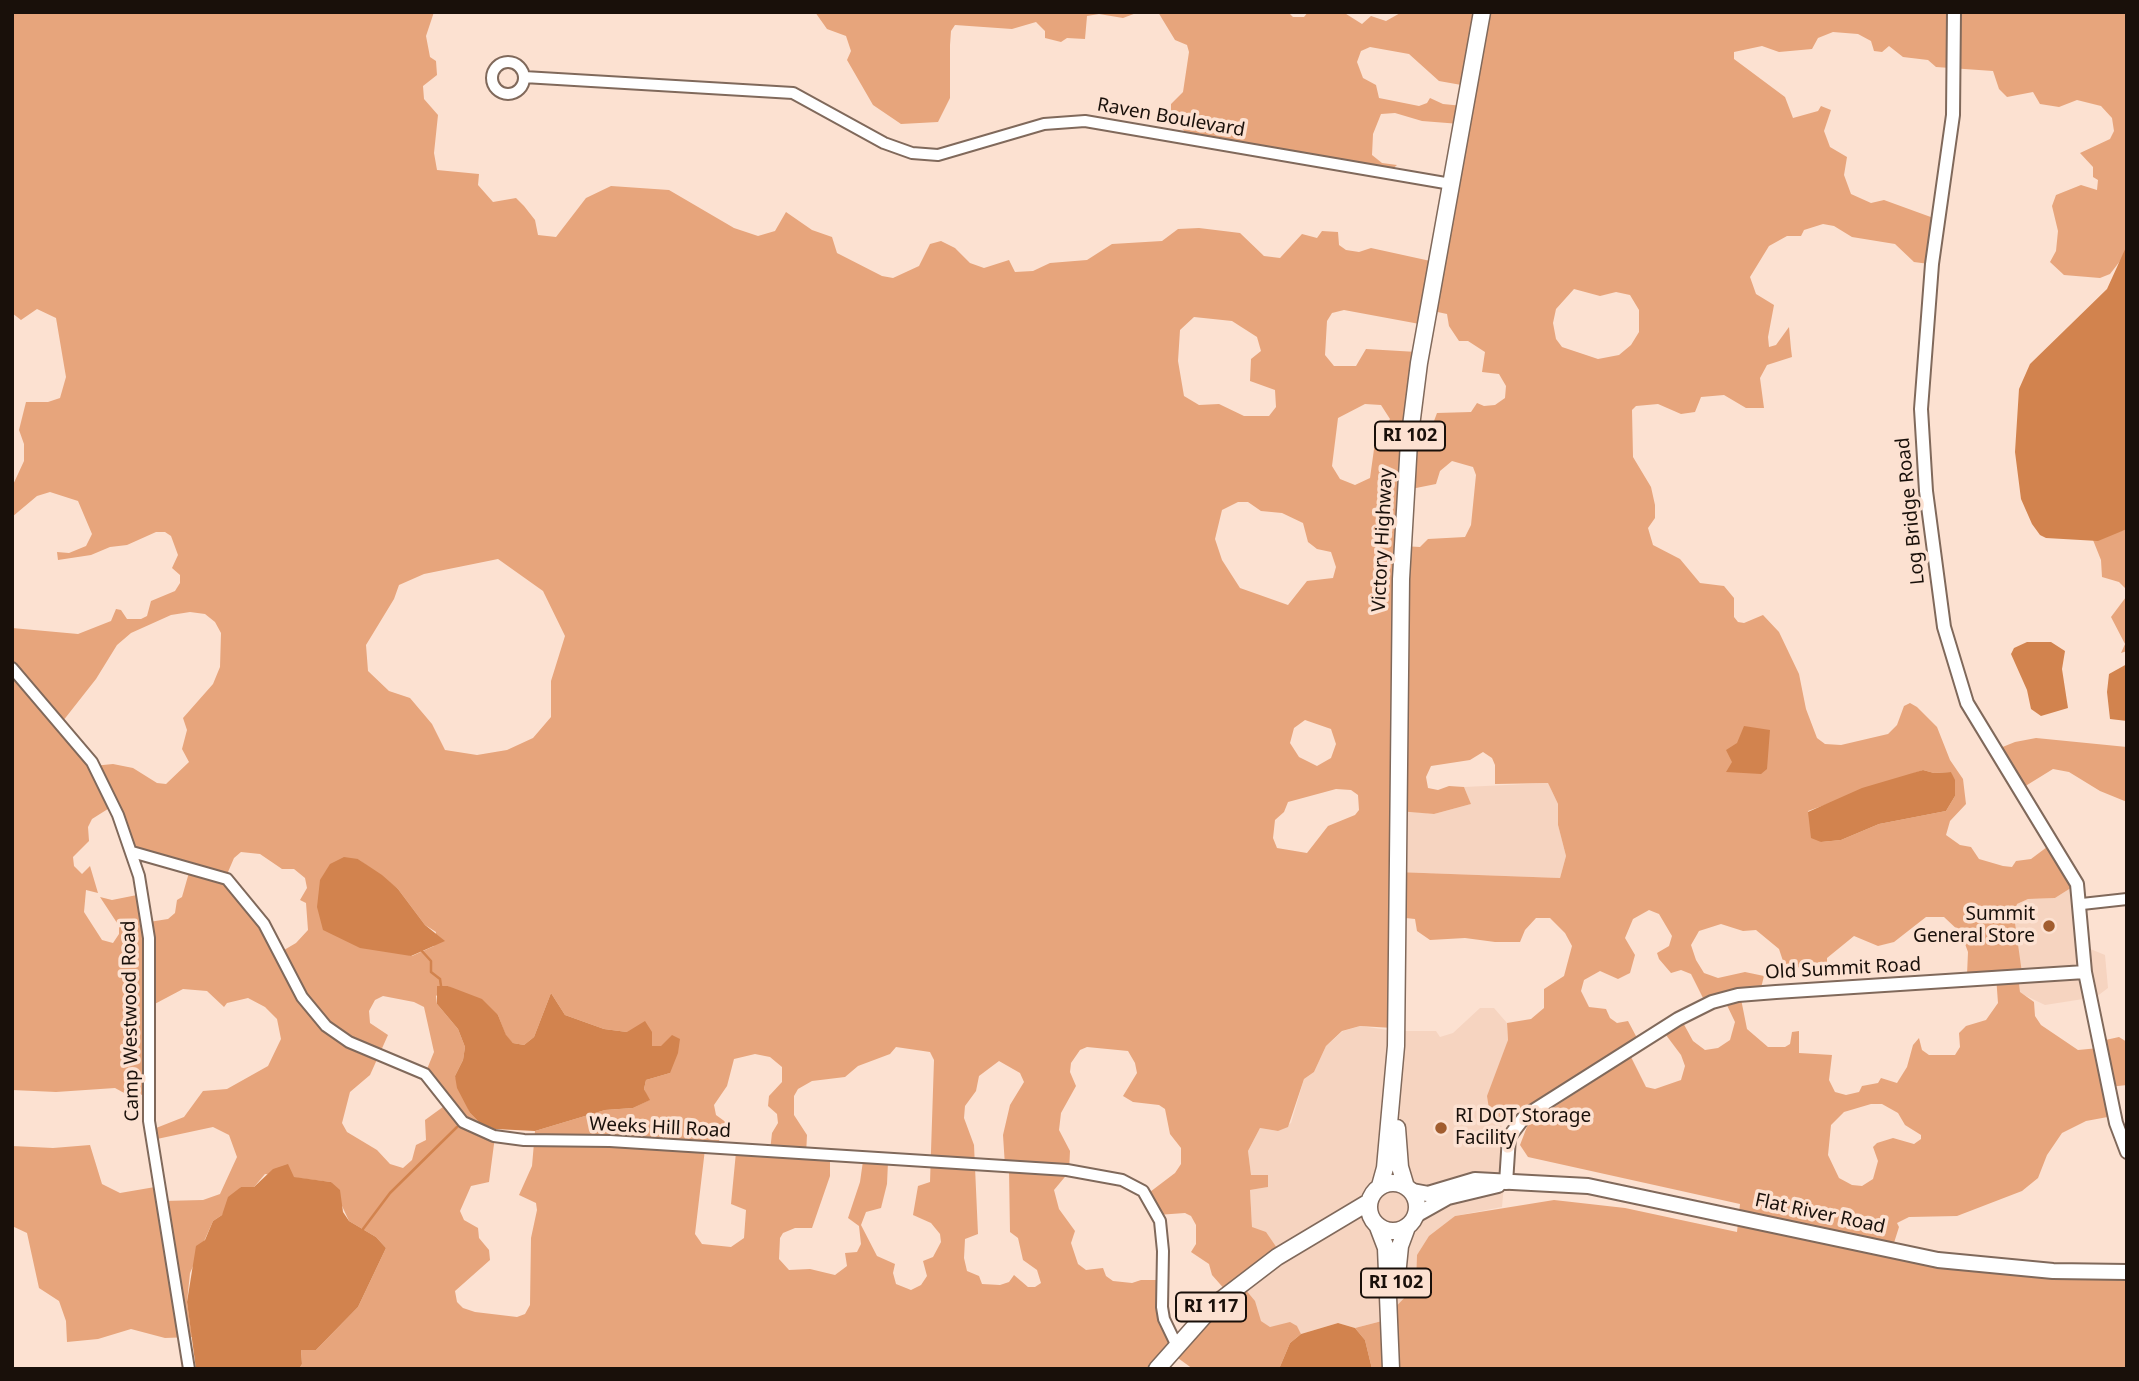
<!DOCTYPE html>
<style>
body{margin:0}
#map{position:relative;width:2139px;height:1381px;overflow:hidden;background:#fce1d1;font-family:"Noto Sans",sans-serif}
canvas{display:block}
.frame{position:absolute;inset:0;border:14px solid #19100a;pointer-events:none}
</style>
<div id="map">
<canvas width="2139" height="1381"></canvas>
<div class="frame"></div>
</div>
<script>
const context = document.querySelector('canvas').getContext('2d');
context.lineJoin = 'round';
function fill(path, color) { context.fillStyle = color; context.fill(path, 'evenodd'); }
const poly = rows => new Path2D(rows.map(r => 'M' + r).join(''));
function trace(path, color, width, dash) { context.strokeStyle = color; context.lineWidth = width; context.lineCap = dash ? 'butt' : 'round'; context.setLineDash(dash || []); context.stroke(path); }
function label(font, color, halo, rows, align = 'center') {
  context.font = font + ' "Noto Sans",sans-serif'; context.lineWidth = 7; context.setLineDash([]); context.textBaseline = 'middle'; context.strokeStyle = halo; context.fillStyle = color; for (const [text, x, y, turn = 0] of rows) {
    context.save(); context.translate(x, y); context.rotate((+turn || 0) * Math.PI / 180); context.textAlign = isNaN(turn) ? turn : align; if (halo) context.strokeText(text, 0, 0); context.fillText(text, 0, 0); context.restore();
  }
}
fill(poly([
 [1548,783,1558,804,1558,825,1566,856,1560,878,1395,872,1398,810,1434,814,1471,804,1464,787],
 [2074,886,2083,946,2105,955,2108,988,2096,997,2045,1005,2020,993,2014,916,2017,904,2028,899,2055,898],
 [1480,1008,1494,1008,1507,1023,1508,1040,1490,1115,1500,1123,1508,1140,1502,1207,1455,1216,1417,1255,1416,1281,1408,1294,1382,1321,1355,1328,1338,1323,1301,1334,1297,1326,1269,1327,1261,1321,1240,1283,1256,1231,1252,1227,1250,1190,1268,1187,1268,1175,1251,1175,1248,1151,1260,1128,1278,1131,1291,1123,1304,1079,1314,1072,1326,1046,1343,1031,1360,1026,1395,1031,1436,1031,1440,1037,1453,1033]
]), '#f6d4c0');
fill(poly([
 [12,12,434,12,426,36,430,57,436,61,437,75,423,86,424,99,438,115,434,153,437,170,479,174,478,185,493,202,516,198,524,206,535,220,538,235,556,237,586,198,611,186,669,190,734,228,758,236,775,231,786,212,812,230,832,237,837,253,882,276,893,278,919,266,930,244,941,241,955,248,970,263,984,268,1009,260,1015,272,1033,271,1050,263,1087,260,1112,244,1162,241,1178,229,1199,228,1240,233,1264,256,1280,258,1302,234,1317,238,1322,231,1338,232,1339,245,1346,250,1359,252,1371,248,1435,262,1460,124,1422,121,1395,113,1381,114,1373,134,1372,155,1382,163,1397,165,1390,171,1186,134,1171,112,1171,104,1183,92,1189,52,1187,45,1175,40,1158,12,1288,12,1293,17,1304,17,1308,12,1343,12,1362,24,1371,16,1386,21,1402,12,2127,12,2127,252,2110,274,2100,278,2064,275,2050,262,2056,251,2058,231,2052,206,2056,195,2081,185,2097,190,2098,180,2093,177,2093,167,2080,153,2110,139,2114,131,2112,118,2101,106,2077,100,2059,107,2040,104,2033,92,2007,97,1999,89,1993,71,1936,67,1928,60,1903,57,1889,46,1882,52,1874,51,1871,41,1858,34,1833,32,1818,38,1812,49,1779,52,1762,46,1734,52,1734,59,1785,97,1793,118,1818,111,1821,106,1831,110,1824,131,1830,147,1847,157,1844,175,1851,194,1871,203,1884,200,1939,220,1929,264,1914,262,1895,244,1852,237,1834,226,1823,224,1804,230,1801,236,1787,236,1769,246,1750,277,1756,294,1774,305,1768,337,1769,347,1776,345,1789,327,1791,349,1792,357,1767,365,1760,378,1764,408,1746,408,1724,395,1701,397,1695,412,1681,414,1658,404,1636,406,1632,410,1633,457,1651,487,1655,505,1655,518,1648,528,1653,545,1680,559,1700,583,1724,586,1734,598,1734,617,1738,622,1744,623,1763,615,1779,632,1799,674,1806,709,1817,738,1825,744,1841,745,1888,734,1897,725,1904,706,1910,703,1917,707,1937,727,1950,760,1963,779,1966,804,1950,821,1946,835,1960,845,1971,847,1979,859,2003,866,2012,867,2016,861,2031,859,2051,844,2074,886,2055,898,2028,899,2017,904,2014,916,2022,973,2018,975,2020,992,2034,1002,2035,1016,2041,1025,2078,1050,2099,1048,2101,1041,2119,1037,2127,1042,2127,1085,2109,1087,2113,1116,2086,1121,2062,1133,2047,1155,2038,1178,2022,1191,1957,1216,1909,1217,1897,1223,1899,1227,1893,1246,1961,1260,2127,1269,2127,1369,1372,1369,1365,1340,1355,1328,1382,1321,1408,1294,1416,1281,1417,1255,1429,1236,1455,1216,1554,1200,1625,1208,1737,1232,1740,1204,1528,1157,1520,1145,1528,1124,1631,1057,1646,1087,1655,1089,1681,1080,1685,1066,1681,1055,1663,1031,1681,1019,1693,1041,1705,1050,1718,1048,1730,1040,1735,1022,1724,999,1706,1004,1691,974,1681,970,1671,973,1659,959,1657,953,1669,946,1672,936,1659,914,1649,910,1633,919,1625,938,1635,955,1630,973,1618,979,1600,971,1584,980,1581,991,1589,1007,1606,1009,1610,1018,1617,1023,1628,1021,1637,1038,1500,1123,1490,1115,1487,1096,1508,1040,1507,1023,1531,1019,1544,1008,1544,989,1564,976,1572,946,1565,933,1550,918,1536,918,1525,930,1520,942,1495,942,1465,938,1430,940,1417,931,1415,919,1396,917,1393,1028,1360,1026,1342,1031,1326,1046,1314,1072,1304,1079,1288,1127,1278,1131,1260,1128,1248,1151,1251,1175,1268,1175,1268,1187,1250,1190,1252,1227,1266,1232,1279,1251,1240,1283,1255,1301,1261,1321,1270,1327,1290,1322,1297,1326,1301,1334,1290,1343,1279,1369,1193,1369,1171,1353,1157,1369,299,1369,302,1364,301,1350,316,1350,358,1307,386,1248,376,1237,349,1221,331,1182,265,1174,254,1187,241,1187,222,1215,213,1221,190,1273,187,1302,192,1337,165,1338,131,1329,98,1339,67,1342,66,1321,59,1301,39,1288,27,1233,12,1226,12,1146,53,1148,90,1145,102,1184,120,1193,155,1187,163,1201,203,1200,220,1194,237,1157,229,1135,213,1127,157,1139,151,1130,184,1117,203,1091,227,1089,268,1066,281,1039,277,1019,265,1007,248,998,227,1003,224,1007,207,991,183,989,149,1007,146,1095,126,1094,115,1088,56,1092,12,1090,12,628,78,634,111,621,116,609,121,610,127,619,141,619,147,616,151,601,175,591,180,583,180,575,172,568,178,555,171,536,165,532,156,532,127,545,110,547,91,555,58,560,57,552,69,553,86,546,92,534,78,501,50,492,37,496,12,517,12,487,24,461,24,444,19,430,26,402,48,402,60,398,66,377,56,318,37,309,21,320,12,313],
 [1370,47,1409,54,1439,81,1467,86,1463,106,1443,104,1430,98,1427,103,1419,106,1379,98,1376,85,1363,78,1357,62,1361,51],
 [1574,289,1600,296,1616,292,1630,295,1639,310,1639,332,1631,345,1619,355,1598,359,1562,347,1556,339,1553,323,1556,309],
 [1344,310,1425,325,1428,310,1447,314,1449,326,1459,341,1468,341,1485,352,1482,372,1499,374,1506,386,1505,398,1495,405,1484,406,1477,403,1471,412,1437,413,1428,437,1409,433,1417,352,1366,349,1356,366,1334,366,1325,355,1327,321,1332,313],
 [1194,317,1232,321,1257,337,1261,351,1251,359,1250,381,1275,390,1276,407,1269,416,1244,416,1219,404,1199,405,1184,396,1178,361,1180,330],
 [1365,404,1381,405,1390,419,1375,442,1370,478,1355,485,1340,479,1332,466,1338,418],
 [1452,461,1473,467,1476,475,1471,525,1465,537,1428,539,1420,547,1403,546,1406,490,1436,484,1440,471],
 [1238,502,1248,502,1261,511,1282,513,1303,523,1308,542,1317,549,1331,552,1336,567,1333,578,1307,581,1288,605,1240,588,1222,560,1215,539,1222,510],
 [498,559,543,591,565,636,551,681,551,717,533,738,507,750,477,755,445,750,432,724,410,698,389,691,368,671,366,645,394,599,399,585,424,574],
 [190,612,205,614,215,622,221,633,220,667,213,684,183,718,187,730,182,749,189,762,166,784,157,783,133,768,113,764,93,766,59,726,96,679,117,645,131,633,171,615],
 [1305,720,1331,729,1336,744,1331,758,1317,766,1299,757,1290,743,1294,728],
 [1483,752,1492,758,1495,765,1495,784,1548,783,1558,804,1558,825,1566,856,1560,878,1396,872,1398,811,1434,814,1471,804,1464,787,1449,786,1438,790,1428,788,1426,777,1431,766,1470,760],
 [1923,770,1934,773,1951,772,1955,796,1946,811,1879,824,1841,840,1821,842,1808,811],
 [1336,789,1351,790,1358,795,1359,810,1355,815,1328,826,1307,853,1277,848,1273,838,1275,820,1284,812,1288,802],
 [111,807,136,854,190,869,182,897,177,900,175,913,168,919,149,922,142,894,112,900,100,897,119,926,119,934,113,943,102,940,84,912,86,890,98,893,90,866,82,874,74,866,73,857,89,841,88,827,92,819],
 [241,852,260,854,282,869,294,869,305,878,307,888,300,900,306,903,308,930,296,943,279,953,225,879,234,858],
 [358,859,398,889,425,925,436,932,434,946,412,956,405,954],
 [1926,917,1944,917,1961,933,1968,952,1967,975,1996,976,1998,1003,1986,1020,1966,1026,1959,1033,1960,1047,1955,1055,1929,1055,1922,1050,1919,1038,1913,1045,1907,1067,1897,1083,1881,1078,1878,1083,1862,1086,1859,1092,1846,1095,1835,1092,1829,1080,1832,1055,1799,1053,1799,1031,1792,1032,1790,1044,1785,1047,1768,1047,1747,1029,1740,994,1760,992,1764,976,1745,972,1718,978,1704,973,1696,960,1691,945,1699,931,1721,924,1743,931,1756,930,1779,949,1785,967,1827,968,1827,958,1854,936,1878,946,1894,942],
 [448,986,498,1015,506,1036,513,1043,524,1045,534,1037,551,993,565,1015,604,1029,627,1032,652,1046,661,1046,670,1073,646,1080,644,1089,649,1100,633,1108,605,1110,535,1131,532,1166,519,1195,536,1203,537,1210,531,1238,530,1305,525,1314,517,1317,475,1312,463,1308,457,1302,455,1291,490,1260,489,1250,479,1238,478,1228,464,1220,460,1211,471,1186,489,1182,496,1129,480,1123,470,1113,455,1076,463,1060,465,1047,458,1029,437,1004,436,996],
 [383,996,414,1002,424,1007,434,1052,425,1074,447,1104,425,1120,426,1140,416,1145,412,1160,403,1168,390,1164,377,1150,347,1132,342,1123,350,1092,370,1075,388,1035,370,1023,369,1011,375,1000],
 [896,1047,930,1052,934,1060,930,1182,918,1186,913,1215,931,1223,940,1234,941,1242,933,1257,923,1261,927,1276,921,1285,911,1290,896,1284,893,1273,895,1264,877,1256,861,1225,866,1212,881,1208,887,1184,888,1162,863,1161,860,1182,848,1218,859,1226,861,1244,857,1252,845,1253,847,1266,835,1275,810,1269,789,1270,779,1259,780,1238,783,1233,795,1228,812,1228,830,1176,830,1158,806,1155,807,1135,794,1115,794,1096,798,1089,812,1081,845,1077,858,1066,890,1054],
 [1087,1047,1128,1051,1135,1063,1137,1073,1123,1096,1133,1102,1159,1105,1165,1109,1170,1134,1181,1148,1181,1164,1175,1173,1146,1195,1157,1215,1185,1213,1191,1216,1196,1225,1196,1244,1191,1252,1209,1264,1212,1275,1227,1292,1176,1344,1161,1306,1161,1280,1141,1280,1132,1283,1113,1281,1106,1276,1103,1268,1086,1270,1078,1264,1071,1243,1075,1231,1059,1209,1054,1190,1069,1172,1070,1151,1059,1130,1061,1113,1076,1086,1070,1072,1071,1063,1080,1050],
 [755,1054,770,1057,782,1067,782,1082,769,1096,768,1106,777,1114,778,1123,772,1133,770,1151,736,1152,731,1204,746,1210,744,1238,731,1247,702,1244,695,1234,705,1149,718,1148,721,1129,727,1123,716,1115,714,1105,727,1086,734,1059],
 [999,1061,1020,1073,1024,1082,1010,1105,1003,1135,1005,1166,1009,1169,1010,1232,1018,1238,1023,1260,1037,1270,1041,1283,1035,1287,1028,1287,1014,1275,1009,1282,1000,1285,982,1284,979,1276,967,1271,964,1258,965,1239,978,1234,974,1145,964,1118,965,1106,976,1091,979,1076],
 [1871,1104,1882,1104,1898,1113,1905,1125,1921,1135,1921,1139,1914,1144,1893,1138,1877,1143,1873,1147,1878,1161,1873,1179,1862,1186,1852,1185,1839,1178,1828,1155,1831,1125,1844,1112],
 [815,12,1139,12,1123,18,1099,14,1087,16,1085,39,1067,38,1061,42,1045,38,1045,31,1036,22,1012,29,955,25,951,31,950,45,950,98,938,122,901,124,873,105,847,60,851,51,846,36,827,29],
 [2127,529,2127,651,2121,653,2125,644,2111,617,2126,597,2126,589,2119,582,2102,577,2101,560,2093,540],
 [2036,738,2127,747,2127,802,2100,791,2069,772,2053,769,2019,790,1995,750,2015,742]
]), '#e7a57c');
fill(poly([
 [2127,245,2127,529,2098,541,2046,538,2040,535,2032,524,2021,499,2015,452,2019,389,2030,364,2107,289],
 [2027,642,2051,642,2065,651,2062,669,2068,708,2041,716,2031,709,2027,690,2011,654,2014,648],
 [2127,664,2127,721,2110,719,2107,692,2109,674],
 [1744,726,1770,730,1767,769,1761,774,1726,772,1732,762,1726,750,1737,743],
 [1923,770,1934,773,1951,772,1955,780,1955,796,1946,811,1879,824,1841,840,1821,842,1811,838,1808,812,1862,788],
 [344,857,358,859,382,875,398,889,425,925,445,941,411,956,360,948,323,930,317,907,320,880,330,864],
 [437,986,448,986,482,999,498,1015,506,1035,513,1043,524,1045,534,1037,551,993,565,1015,604,1029,627,1032,645,1021,652,1032,652,1046,661,1046,672,1035,680,1039,678,1053,670,1073,646,1080,644,1089,650,1100,633,1108,605,1110,535,1131,495,1129,480,1123,470,1113,457,1088,455,1076,463,1060,465,1047,458,1029,437,1004],
 [288,1164,294,1177,331,1182,340,1190,343,1212,349,1221,376,1237,386,1248,358,1307,316,1350,301,1350,302,1364,299,1369,196,1369,187,1302,196,1246,205,1240,213,1221,222,1215,228,1197,241,1187,254,1187,273,1169],
 [1338,1323,1355,1328,1365,1340,1372,1369,1279,1369,1290,1343,1301,1334]
]), '#d2834e');
trace(poly([
 [421,950,431,961,431,972,440,979,441,986],
 [363,1229,390,1193,457,1127]
]), '#d2834e', 2.5);
const minor = poly([
 '492 78a16 16 0 1 1 32 0a16 16 0 1 1-32 0Z',
 [524,77,793,93,884,143,912,153,938,155,1044,124,1085,121,1451,184],
 [12,668,92,762,118,815,139,876,149,938,149,1121,189,1369],
 [132,852,227,879,264,924,302,997,326,1026,349,1042,425,1074,463,1122,494,1136,524,1140,610,1141,1067,1170,1122,1180,1143,1191,1160,1221,1163,1251,1162,1307,1164,1319,1176,1344],
 [2082,904,2127,899]
]);
const tertiary = poly([
 [1954,12,1953,115,1932,264,1921,409,1926,491,1944,627,1967,703,2077,884,2085,972,2116,1123,2127,1152],
 [1506,1183,1509,1137,1525,1116,1678,1019,1712,1002,1738,995,1776,992,2085,972]
]);
const secondary = poly([
 [1412,1191,1428,1194,1475,1180,1588,1186,1938,1260,2053,1271,2127,1272],
 [1416,1215,1448,1197,1498,1185]
]);
const primary = poly([
 [1397,1128,1400,1167,1406,1187],
 '1369 1207a24 24 0 1 1 48 0a24 24 0 1 1-48 0Z',
 [1380,1186,1385,1168,1396,1046,1401,579,1409,442,1419,363,1482,12],
 [1378,1227,1386,1248,1391,1369],
 [1396,1286,1400,1246,1407,1227],
 [1157,1369,1213,1306,1277,1257,1369,1202]
]);
trace(minor, '#80695b', 14);
trace(tertiary, '#80695b', 16);
trace(secondary, '#80695b', 18);
trace(primary, '#80695b', 19);
trace(minor, '#fff', 10);
trace(tertiary, '#fff', 12);
trace(secondary, '#fff', 14);
trace(primary, '#fff', 16);
for (const [x, y, r, color] of [
 [2049,926,7,"#a15d2f"],
 [1441,1128,7,"#a15d2f"]
]) { const dot = new Path2D(); dot.arc(x, y, r, 0, 2 * Math.PI); context.fillStyle = color; context.fill(dot); trace(dot, '#fce1d1', 2.5); }
for (const [x, y, w] of [
 [1410,436,70],
 [1396,1283,70],
 [1211,1307,70]
]) { const box = new Path2D(); box.roundRect(x - w / 2, y - 14.5, w, 29, 5); context.fillStyle = '#fce1d1'; context.fill(box); trace(box, '#19100a', 2); }
label('bold 18px', '#19100a', null, [
 ["RI 102",1410,436],
 ["RI 102",1396,1283],
 ["RI 117",1211,1307]
]);
label('19px', '#19100a', '#fce1d1', [
 ["Raven Boulevard",1171,118,10],
 ["Log Bridge Road",1911,511,-96],
 ["Victory Highway",1383,540,-87],
 ["Old Summit Road",1843,969,-3],
 ["Camp Westwood Road",131,1021,-91],
 ["Weeks Hill Road",660,1128,3],
 ["Flat River Road",1820,1214,12]
]);
label('19px', '#19100a', '#fce1d1', [
 ["Summit",2035,915],
 ["General Store",2035,937],
 ["RI DOT Storage",1455,1117,"left"],
 ["Facility",1455,1139,"left"]
], 'right');
</script>
